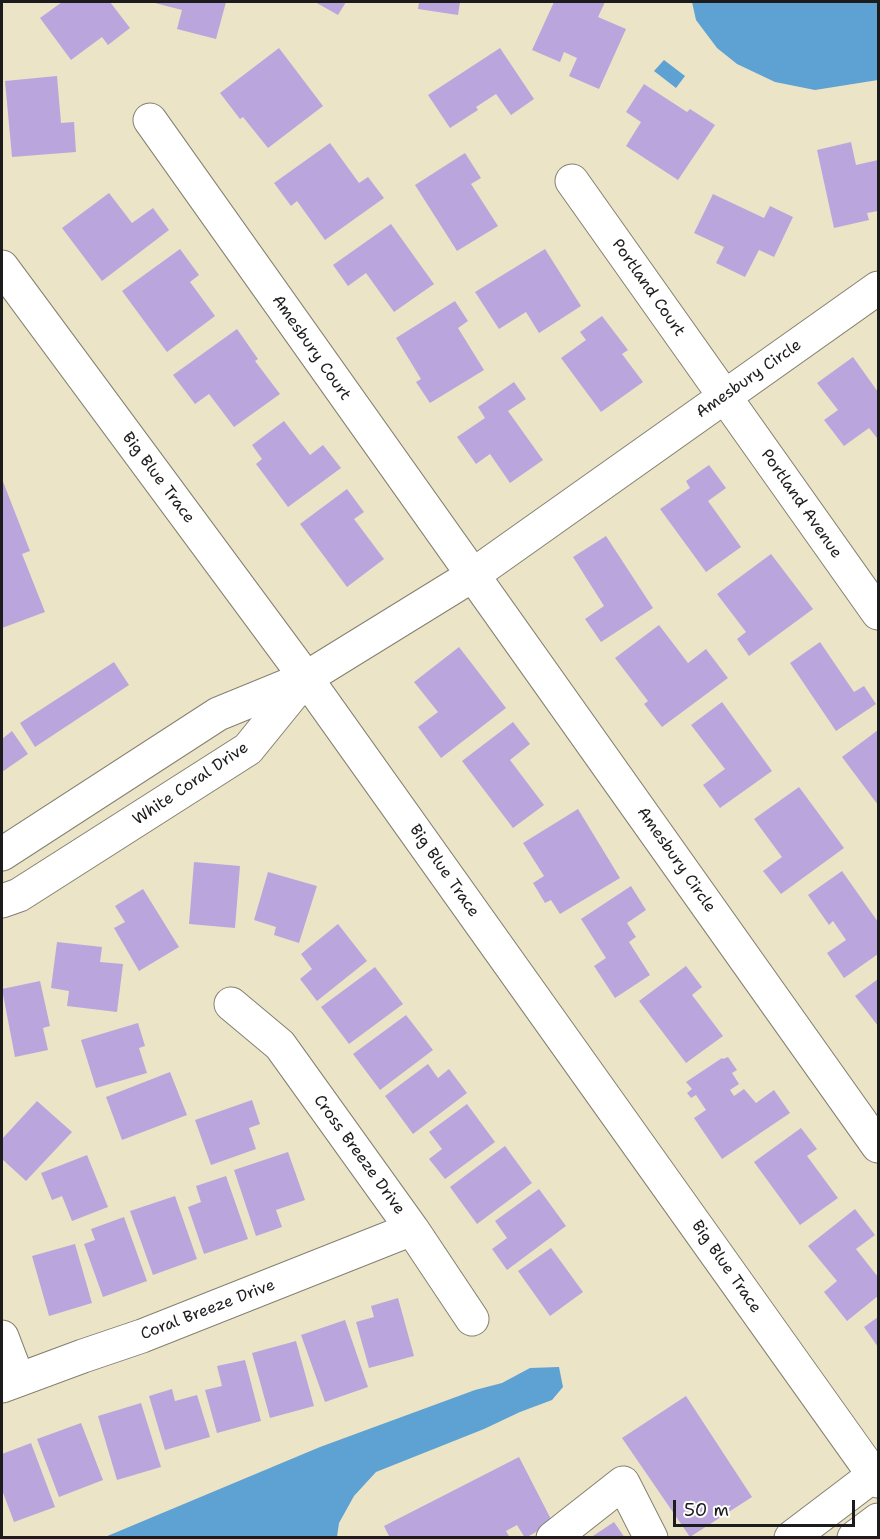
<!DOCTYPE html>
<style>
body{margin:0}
#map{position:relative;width:880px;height:1539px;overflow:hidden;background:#ece4c6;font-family:"Shantell Sans",sans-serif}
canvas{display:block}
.frame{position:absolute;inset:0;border:3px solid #1c1c1c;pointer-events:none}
.scale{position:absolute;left:673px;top:1500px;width:182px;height:27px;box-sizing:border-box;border:3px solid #1c1c1c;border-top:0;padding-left:8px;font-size:18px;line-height:21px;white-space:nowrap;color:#1c1c1c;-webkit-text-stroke:4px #fff;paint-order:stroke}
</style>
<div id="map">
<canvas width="880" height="1539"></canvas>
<div class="frame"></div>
<div class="scale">50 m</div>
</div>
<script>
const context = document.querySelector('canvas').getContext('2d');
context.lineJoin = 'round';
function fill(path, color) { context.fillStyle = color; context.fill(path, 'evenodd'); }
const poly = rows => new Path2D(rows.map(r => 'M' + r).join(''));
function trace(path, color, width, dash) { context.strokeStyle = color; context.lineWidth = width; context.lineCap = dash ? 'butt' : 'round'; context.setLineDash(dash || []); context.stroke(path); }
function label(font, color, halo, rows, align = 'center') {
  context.font = font + ' "Shantell Sans",sans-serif'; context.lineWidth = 4.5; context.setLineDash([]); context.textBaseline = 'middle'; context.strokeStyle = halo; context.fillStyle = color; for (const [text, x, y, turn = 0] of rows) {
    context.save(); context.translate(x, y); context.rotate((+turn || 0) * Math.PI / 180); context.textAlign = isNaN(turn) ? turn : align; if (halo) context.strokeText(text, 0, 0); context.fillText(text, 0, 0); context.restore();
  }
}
fill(poly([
 [692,2,878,2,878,80,815,90,775,82,737,64,717,48,696,20],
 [664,60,685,76,676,88,654,71],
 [559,1367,563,1387,552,1400,520,1412,484,1429,376,1472,354,1496,339,1523,337,1537,105,1537,320,1447,475,1390,502,1383,530,1368]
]), '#5da2d2');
fill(poly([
 [62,2,110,2,130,28,108,45,102,37,71,60,40,18],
 [151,2,226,2,216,39,177,29,182,10],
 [315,2,346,2,338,15],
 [419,2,460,2,458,15,418,9],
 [554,2,605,2,598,17,626,29,599,89,569,76,577,58,564,52,560,62,532,50],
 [279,48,323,106,268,148,243,117,240,119,220,93],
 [500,48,534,99,511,115,496,94,476,107,478,110,450,128,428,95],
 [57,76,61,123,74,122,76,152,12,157,5,81],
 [644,84,687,112,690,109,715,125,678,180,626,146,641,122,626,112],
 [851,142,856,165,878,160,878,211,867,213,869,220,834,228,817,150],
 [330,143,359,183,368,177,384,198,325,240,297,201,291,206,274,183],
 [465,153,481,178,471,184,498,226,457,251,415,185],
 [109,193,132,223,153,208,169,230,102,281,62,228],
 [713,194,764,218,770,206,793,217,774,257,759,250,745,277,716,263,724,247,694,233],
 [391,224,434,284,394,312,366,273,348,286,333,265],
 [180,249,199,275,190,282,215,316,167,352,122,291],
 [545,249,581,306,539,333,526,312,499,329,475,292],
 [455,301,468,321,458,328,484,370,430,403,416,382,421,379,396,338],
 [602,316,628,350,622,354,643,382,601,412,561,358,586,340,580,332],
 [237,329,258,359,255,361,280,394,234,427,209,394,195,404,173,375],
 [853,357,878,392,878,437,877,438,869,428,844,446,824,420,838,410,817,383],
 [514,382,526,399,508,411,543,460,510,483,490,454,476,464,457,437,485,418,478,407],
 [284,421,310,455,323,445,341,468,288,507,256,464,262,459,252,445],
 [709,465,726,488,708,501,741,547,706,572,660,509,690,488,686,481],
 [2,479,30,551,22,554,45,612,2,628],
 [347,489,364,512,354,519,384,559,347,587,300,524],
 [606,536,653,608,601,642,585,619,604,606,573,557],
 [771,554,813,609,749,656,737,639,746,632,717,594],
 [659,625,688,663,706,649,728,678,662,727,644,704,648,701,615,658],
 [820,642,854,692,864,686,876,704,836,731,790,663],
 [459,647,506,708,441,758,418,727,438,712,414,682],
 [114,662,129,685,35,747,20,723],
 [722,702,772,771,720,808,703,785,725,769,691,725],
 [513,722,530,744,510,760,544,805,513,828,462,761],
 [878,730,878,805,842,757],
 [12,731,28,754,2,772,2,739],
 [799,787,844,848,781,894,763,871,782,857,754,819],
 [578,809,620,878,560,914,551,900,545,903,533,883,544,876,523,843],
 [194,862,240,866,235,928,189,924],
 [842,871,878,922,878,954,844,978,827,953,846,940,833,921,829,925,808,895],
 [268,872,317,886,299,943,274,935,276,927,254,920],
 [631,886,646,910,627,923,636,937,629,942,650,975,615,998,594,966,606,958,581,919],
 [143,889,179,947,139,971,114,928,125,922,115,906],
 [338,924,367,961,317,1001,300,979,312,969,301,954],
 [57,942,102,947,100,962,123,964,117,1012,67,1006,69,991,51,988],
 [686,966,702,987,692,995,723,1036,686,1063,639,1001],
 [375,967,403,1004,349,1044,321,1007],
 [878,979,878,1026,855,996],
 [40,981,50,1026,43,1028,48,1050,15,1057,2,989],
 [406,1015,433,1050,380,1090,353,1054],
 [138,1023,145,1046,139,1048,147,1073,96,1088,81,1040],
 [728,1057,737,1070,732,1073,739,1084,730,1090,734,1096,744,1089,756,1103,774,1090,790,1113,722,1159,694,1118,706,1110,696,1095,691,1098,687,1093,692,1089,686,1082,722,1058,723,1059],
 [428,1064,438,1078,449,1069,467,1093,413,1134,385,1096],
 [170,1072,187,1115,122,1140,106,1097],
 [252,1100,260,1124,249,1128,256,1149,211,1165,195,1120],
 [37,1101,72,1132,26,1181,2,1159,2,1139],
 [467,1104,495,1142,445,1179,429,1159,442,1149,429,1132],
 [801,1128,817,1149,807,1156,838,1198,800,1225,754,1162],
 [505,1146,532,1183,477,1224,450,1187],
 [288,1152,305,1200,276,1210,282,1227,256,1236,234,1170],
 [87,1155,108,1207,72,1221,62,1196,52,1200,41,1173],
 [226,1176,248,1239,204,1254,188,1207,201,1202,196,1186],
 [539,1189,566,1226,507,1270,492,1249,507,1238,495,1221],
 [175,1196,197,1259,153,1275,130,1211],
 [855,1209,875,1235,856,1249,878,1277,878,1296,847,1321,824,1292,837,1281,808,1246],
 [124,1217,147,1281,103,1297,84,1244,95,1240,91,1229],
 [75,1244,92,1303,49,1316,32,1256],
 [551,1248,583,1292,550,1316,518,1271],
 [398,1298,414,1356,369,1368,356,1322,374,1317,371,1306],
 [878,1317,878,1347,864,1327],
 [345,1320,368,1387,325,1402,301,1335],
 [296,1341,314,1406,270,1418,252,1353],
 [245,1360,261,1421,217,1433,205,1390,222,1386,217,1366],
 [172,1389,175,1401,197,1395,210,1437,165,1450,149,1396],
 [686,1396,752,1497,690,1537,622,1438],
 [141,1403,161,1467,117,1480,98,1416],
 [81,1423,103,1480,59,1497,37,1439],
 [31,1443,55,1507,14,1522,2,1490,2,1454],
 [519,1457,553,1523,525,1538,517,1525,506,1531,510,1538,390,1538,384,1526],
 [614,1522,625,1538,590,1538]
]), '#baa6dd');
const minor = poly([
 [150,120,878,1146],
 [572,181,878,613],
 [2,267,306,678,878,1481],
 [2,854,218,714,306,678,473,575,878,288],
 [2,901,19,895,248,749,304,680],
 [231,1004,280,1045,412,1229,472,1319],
 [2,1337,18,1379],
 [2,1386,83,1356,142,1336,412,1229],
 [553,1538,623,1483,651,1538],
 [791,1538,874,1475],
 [854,1538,878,1520]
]);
trace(minor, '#848071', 35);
trace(minor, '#fff', 33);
label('16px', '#1c1c1c', '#fff', [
 ["Portland Court",648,288,55],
 ["Amesbury Court",311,348,55],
 ["Amesbury Circle",749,379,-35],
 ["Big Blue Trace",158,478,53],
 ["Portland Avenue",801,504,55],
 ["White Coral Drive",191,784,-34],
 ["Amesbury Circle",676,860,55],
 ["Big Blue Trace",444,871,55],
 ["Cross Breeze Drive",359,1155,54],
 ["Big Blue Trace",726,1267,55],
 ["Coral Breeze Drive",208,1310,-21]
]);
</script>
